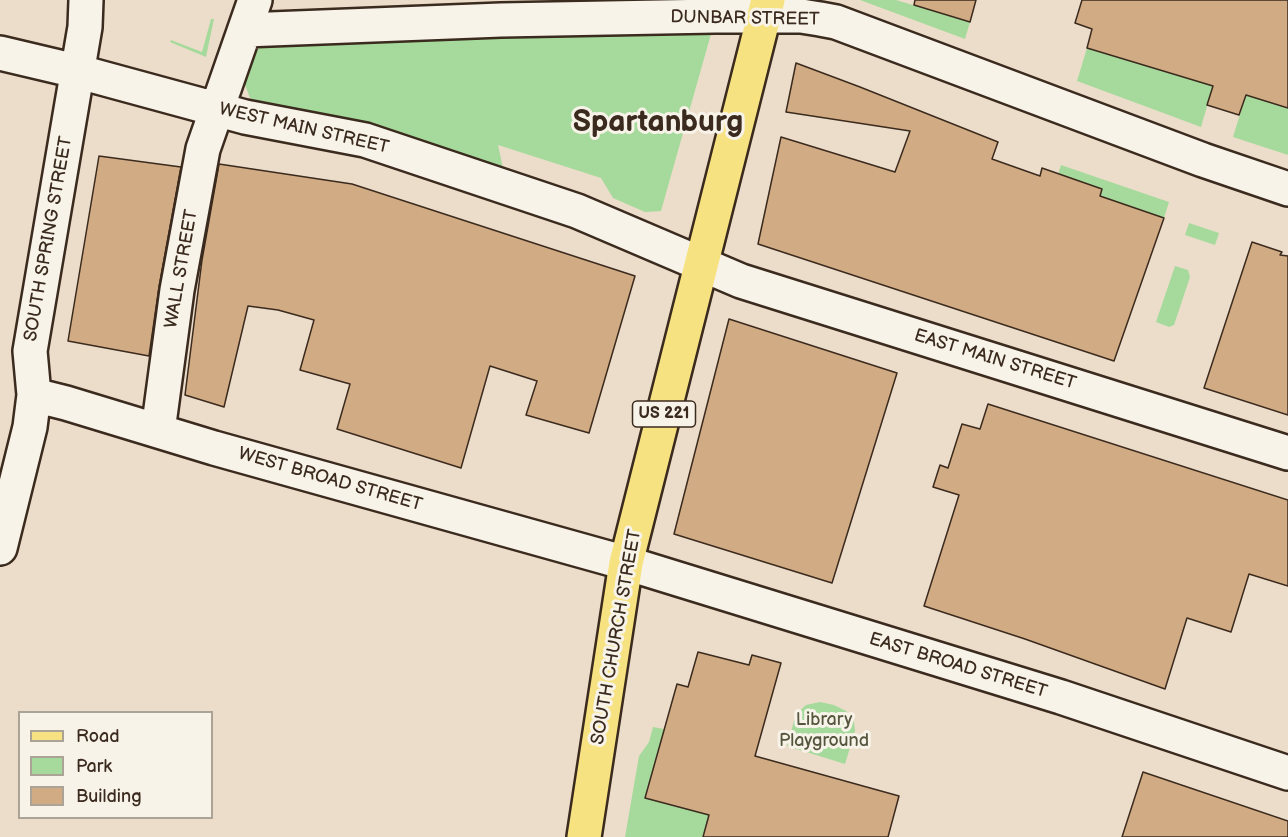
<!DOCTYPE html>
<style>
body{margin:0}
#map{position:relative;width:1288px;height:837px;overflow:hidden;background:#ecddca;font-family:"Balsamiq Sans",sans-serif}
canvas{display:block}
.legend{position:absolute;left:18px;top:711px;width:195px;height:108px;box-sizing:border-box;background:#f7f3e8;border:2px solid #aca397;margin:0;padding:8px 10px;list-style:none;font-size:18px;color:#3b2a1e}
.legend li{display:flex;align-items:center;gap:12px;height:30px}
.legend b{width:30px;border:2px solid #aca397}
</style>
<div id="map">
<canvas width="1288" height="837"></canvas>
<ul class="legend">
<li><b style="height:8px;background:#f7e281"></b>Road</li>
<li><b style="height:16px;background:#a6da9c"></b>Park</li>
<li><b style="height:16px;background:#d1ab83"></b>Building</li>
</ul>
</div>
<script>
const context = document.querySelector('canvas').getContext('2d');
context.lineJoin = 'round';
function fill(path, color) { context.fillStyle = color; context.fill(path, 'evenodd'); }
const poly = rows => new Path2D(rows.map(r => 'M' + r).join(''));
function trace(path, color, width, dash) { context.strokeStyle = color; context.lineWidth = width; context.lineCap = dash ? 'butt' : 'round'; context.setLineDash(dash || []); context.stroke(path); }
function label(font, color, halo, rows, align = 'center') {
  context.font = font + ' "Balsamiq Sans",sans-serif'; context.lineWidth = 6; context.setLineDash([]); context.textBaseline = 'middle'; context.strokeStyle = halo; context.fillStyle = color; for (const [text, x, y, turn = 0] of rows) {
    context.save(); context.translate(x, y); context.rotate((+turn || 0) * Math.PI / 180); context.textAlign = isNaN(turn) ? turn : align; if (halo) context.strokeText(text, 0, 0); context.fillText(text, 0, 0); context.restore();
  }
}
fill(poly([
 [860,0,896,0,970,22,965,39],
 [211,19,214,19,206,57,170,42,171,40,202,52],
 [711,34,661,211,645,212,613,198,601,178,498,145,503,168,362,125,264,107,250,98,245,85,247,57,266,43],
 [1087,48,1213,86,1201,127,1077,81],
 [1246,95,1288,108,1288,155,1233,137],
 [1061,165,1169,202,1164,218,1100,196,1102,189,1058,174],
 [1189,223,1219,233,1215,245,1185,235],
 [1175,266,1188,270,1190,277,1174,325,1169,327,1156,322],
 [820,702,834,705,846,711,854,722,855,731,845,764,787,746,796,714,806,705],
 [653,727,664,729,645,798,709,815,703,837,625,837,639,756,649,742]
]), '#a6da9c');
const building = poly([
 [915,0,976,0,970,22,914,5,915,0],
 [1082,0,1288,0,1288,108,1246,95,1239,115,1207,105,1213,86,1087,48,1092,29,1075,23,1082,0],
 [796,63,860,87,998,142,992,159,1040,176,1042,168,1102,189,1100,196,1164,218,1114,361,758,244,781,137,895,172,910,131,786,112,796,63],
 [99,156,181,167,159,287,149,356,68,341,99,156],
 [219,164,352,184,635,276,589,433,526,415,537,381,490,366,461,468,337,429,350,384,300,370,314,320,278,310,248,306,224,407,185,395,202,260,219,164],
 [1252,242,1282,252,1280,255,1288,256,1288,415,1204,388,1252,242],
 [729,319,897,373,832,583,674,534,729,319],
 [988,404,1288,500,1288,586,1249,574,1231,632,1187,618,1165,689,1025,639,924,606,959,495,933,487,940,465,948,468,962,424,980,429,988,404],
 [698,652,749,665,752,655,781,663,755,756,899,796,888,837,703,837,709,815,645,798,677,684,688,687,698,652],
 [1143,772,1288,821,1288,837,1122,837,1143,772]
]);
fill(building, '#d1ab83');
trace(building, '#3b2a1e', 1.5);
const minor = poly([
 [245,30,501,20,715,16,801,16,820,19,836,22,1203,160,1288,189],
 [0,53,76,71,245,117,365,140,577,211,741,281,1288,453],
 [34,395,66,403,214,448,626,563,1061,697,1288,773],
 [158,431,177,290,203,149,255,0],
 [0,548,30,427,34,395,30,351,85,27,86,0]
]);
const major = poly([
 [584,837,626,563,768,0]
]);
trace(minor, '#3b2a1e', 38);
trace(major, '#3b2a1e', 38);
trace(minor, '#f7f3e8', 33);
trace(major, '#f7e281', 33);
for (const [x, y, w] of [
 [664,414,63]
]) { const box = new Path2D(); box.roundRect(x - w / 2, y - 13, w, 26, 4.5); context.fillStyle = '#f7f3e8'; context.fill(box); trace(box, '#3b2a1e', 1.5); }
label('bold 16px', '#3b2a1e', null, [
 ["US 221",664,414]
]);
label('18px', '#3b2a1e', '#f7f3e8', [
 ["DUNBAR STREET",745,19,1],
 ["WEST MAIN STREET",304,129,13],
 ["SOUTH SPRING STREET",49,239,-80],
 ["WALL STREET",182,269,-80],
 ["EAST MAIN STREET",995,360,17],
 ["WEST BROAD STREET",330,480,16],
 ["SOUTH CHURCH STREET",617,637,-80],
 ["EAST BROAD STREET",958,666,17]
]);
label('18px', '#56563e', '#f7f3e8', [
 ["Library",824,720],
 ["Playground",824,741]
]);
label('bold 30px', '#3b2a1e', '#f7f3e8', [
 ["Spartanburg",658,123]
]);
</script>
